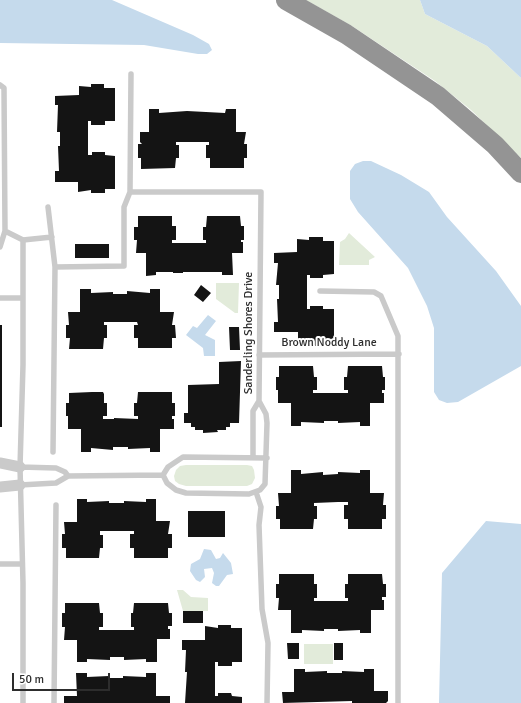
<!DOCTYPE html>
<style>
body{margin:0}
#map{position:relative;width:521px;height:703px;overflow:hidden;background:#fff;font-family:Signika,sans-serif}
canvas{display:block}
.scale{position:absolute;left:12px;top:673px;width:98px;height:18px;box-sizing:border-box;border:2px solid #2d2d2d;border-top:0;padding-left:5px;font-size:12px;line-height:14px;white-space:nowrap;color:#2d2d2d;-webkit-text-stroke:3px #fff;paint-order:stroke}
</style>
<div id="map">
<canvas width="521" height="703"></canvas>
<div class="scale">50 m</div>
</div>
<script>
const context = document.querySelector('canvas').getContext('2d');
context.lineJoin = 'round';
function fill(path, color) { context.fillStyle = color; context.fill(path, 'evenodd'); }
const poly = rows => new Path2D(rows.map(r => 'M' + r).join(''));
function trace(path, color, width, dash) { context.strokeStyle = color; context.lineWidth = width; context.lineCap = dash ? 'butt' : 'round'; context.setLineDash(dash || []); context.stroke(path); }
function label(font, color, halo, rows, align = 'center') {
  context.font = font + ' Signika,sans-serif'; context.lineWidth = 4; context.setLineDash([]); context.textBaseline = 'middle'; context.strokeStyle = halo; context.fillStyle = color; for (const [text, x, y, turn = 0] of rows) {
    context.save(); context.translate(x, y); context.rotate((+turn || 0) * Math.PI / 180); context.textAlign = isNaN(turn) ? turn : align; if (halo) context.strokeText(text, 0, 0); context.fillText(text, 0, 0); context.restore();
  }
}
fill(poly([
 [306,0,420,0,425,14,487,46,521,78,521,158,471,110,435,81,352,26],
 [349,233,375,257,369,260,369,265,339,265,340,242,345,239],
 [216,283,239,283,238,313,235,313,216,299],
 [186,465,247,465,252,466,254,470,255,478,252,484,247,486,186,486,179,484,175,481,174,476,176,470,180,466],
 [177,590,183,590,191,597,208,598,208,611,183,611],
 [304,644,333,644,333,664,304,664]
]), '#e2ebda');
fill(poly([
 [0,0,112,0,193,35,209,44,212,50,207,54,198,54,144,45,0,43],
 [420,0,521,0,521,78,487,46,425,14],
 [363,161,371,161,401,175,429,192,447,217,496,271,521,306,521,366,458,402,447,403,439,400,434,392,434,328,427,306,408,268,358,212,350,199,350,171,355,164],
 [208,315,216,321,205,335,215,340,215,356,204,356,203,348,186,335,193,326,197,328],
 [486,521,521,524,521,703,439,703,442,573],
 [204,549,211,550,216,559,220,558,223,553,231,563,233,574,227,575,219,586,216,586,212,583,214,573,212,568,204,569,205,577,200,582,196,580,190,571,191,564,200,559]
]), '#c5daec');
fill(poly([
 [91,84,104,84,104,88,115,88,115,121,105,121,105,125,91,125,91,121,88,121,88,155,92,155,92,152,105,152,105,155,115,156,115,189,105,189,105,193,91,193,91,190,78,192,78,182,55,182,55,171,59,171,58,146,60,146,60,132,57,132,58,105,55,105,55,96,79,95,79,86,91,87],
 [149,109,159,109,159,113,187,111,225,113,226,109,236,109,236,132,246,132,244,144,247,144,247,158,244,158,244,168,210,168,210,158,206,158,206,145,209,145,209,142,176,142,176,145,179,145,179,158,176,158,175,168,141,169,141,158,138,158,138,144,142,144,140,142,140,132,149,132],
 [138,216,172,216,172,226,176,226,176,240,172,240,172,243,206,243,206,240,203,240,203,227,206,227,207,216,240,216,241,226,244,226,244,240,241,240,241,242,243,242,243,253,232,253,233,275,222,275,222,272,183,272,183,273,173,273,173,272,156,272,156,275,146,276,146,253,136,253,137,240,134,240,134,227,138,227],
 [309,237,323,237,323,241,334,241,334,274,323,275,323,278,310,278,310,275,307,275,307,309,310,309,310,306,323,306,323,309,334,309,334,343,324,343,324,346,310,346,310,343,298,345,298,332,274,332,274,322,278,322,277,299,279,299,279,285,276,285,278,263,274,263,274,253,297,252,297,239,309,240],
 [75,244,109,244,109,258,75,258],
 [201,285,211,293,203,302,194,295],
 [80,289,91,289,91,293,113,292,113,294,127,294,127,291,150,293,150,289,160,289,160,312,174,312,172,325,175,325,176,338,172,338,172,348,138,348,138,338,134,338,134,325,138,325,137,322,104,322,104,325,107,325,107,338,104,338,103,349,69,349,70,338,66,338,66,325,69,325,68,312,80,312],
 [0,325,2,325,2,427,0,427],
 [229,327,239,327,240,350,230,350],
 [241,361,239,423,230,423,230,427,226,427,226,430,217,430,218,432,203,433,203,430,195,430,195,427,191,427,191,423,184,423,184,413,188,413,188,385,219,384,219,362],
 [279,366,313,366,314,377,317,377,317,390,313,390,313,393,348,393,348,390,344,390,344,377,347,377,348,366,382,366,383,377,385,377,385,390,382,390,382,393,384,393,384,403,370,403,370,426,360,426,360,422,338,423,338,421,324,421,324,423,301,422,301,426,291,426,291,403,278,403,278,390,276,390,276,377,279,377],
 [92,392,103,392,104,394,104,403,107,403,107,416,103,416,103,419,114,419,114,418,138,419,138,416,134,416,134,403,137,403,138,392,172,392,172,403,175,403,175,416,172,416,172,419,174,419,174,429,160,429,160,452,150,452,150,448,128,449,128,447,113,447,113,450,91,448,91,452,81,452,81,429,68,429,68,416,66,416,66,403,69,403,69,393],
 [291,470,301,470,301,474,323,472,323,475,338,474,338,472,360,473,360,470,370,470,370,493,384,493,383,505,386,505,386,519,382,519,382,529,348,529,348,519,344,519,344,505,348,505,348,502,338,502,314,503,314,506,317,506,317,519,314,519,313,529,280,529,280,519,276,519,276,506,279,506,278,493,291,493],
 [77,499,87,499,87,502,109,501,109,503,124,503,124,501,146,502,146,499,156,499,156,521,170,521,168,534,172,534,172,548,168,548,168,558,134,558,134,548,130,548,130,534,134,534,134,531,100,531,100,535,103,535,103,548,100,548,99,558,66,558,66,548,62,548,62,534,65,534,64,522,77,522],
 [188,511,225,511,225,537,188,537],
 [279,574,314,574,314,584,317,584,317,598,314,598,314,601,348,601,348,598,345,598,345,584,348,584,348,574,382,574,383,584,386,584,386,597,382,597,382,600,384,600,384,610,371,610,371,633,360,633,360,630,338,631,338,629,324,629,324,631,302,630,302,633,291,633,291,610,278,610,279,598,276,598,276,584,279,584],
 [65,603,99,603,100,613,103,613,103,627,99,627,99,630,134,630,134,627,131,627,131,613,133,613,134,603,168,603,169,613,172,613,172,626,168,626,168,629,170,629,170,639,157,639,157,662,146,662,146,659,124,660,124,657,110,657,110,660,87,659,87,662,77,662,77,640,64,640,65,627,62,627,62,613,65,613],
 [183,611,203,611,203,623,183,623],
 [218,625,231,625,231,628,242,628,242,662,232,662,232,666,218,666,218,662,215,662,215,696,218,696,218,693,231,693,232,696,242,697,242,703,185,703,187,672,185,672,186,650,182,650,182,640,205,640,205,626,218,628],
 [287,643,299,643,299,659,288,659],
 [334,643,343,643,343,660,334,660],
 [294,669,305,669,305,672,327,671,327,673,342,673,342,671,364,672,364,669,374,669,374,691,388,691,388,701,386,703,352,703,352,701,283,703,282,692,294,692],
 [76,673,87,673,87,677,109,676,109,678,123,678,123,676,146,677,146,673,156,673,156,696,170,696,170,703,64,703,64,696,77,696]
]), '#141414');
trace(poly([
 [0,85,4,88,5,231,0,247],
 [130,192,261,192,259,401,266,414,267,423,265,484,260,490,249,494,186,493,176,490,167,483,163,475],
 [48,207,55,267,53,452],
 [5,231,23,240,23,365,20,467,23,583,23,703],
 [23,240,52,237],
 [55,267,124,266,124,207,130,192,131,74],
 [320,291,374,292,381,296,398,336,398,703],
 [0,298,23,298],
 [259,355,399,354],
 [253,458,253,411,259,401],
 [20,467,56,468,65,472,68,476],
 [163,475,168,467,183,457,267,458],
 [20,485,56,483,68,476,163,475],
 [256,492,261,507,259,525,262,609,268,643,267,703],
 [0,564,22,564],
 [54,703,56,505]
]), '#cacaca', 5.5);
trace(poly([
 [0,463,20,467],
 [0,487,20,485]
]), '#cacaca', 11);
trace(poly([
 [286,0,346,34,438,96,495,145,521,173]
]), '#949494', 20);
label('12px', '#2d2d2d', '#fff', [
 ["Sanderling Shores Drive",249,333,-90],
 ["Brown Noddy Lane",329,343]
]);
</script>
